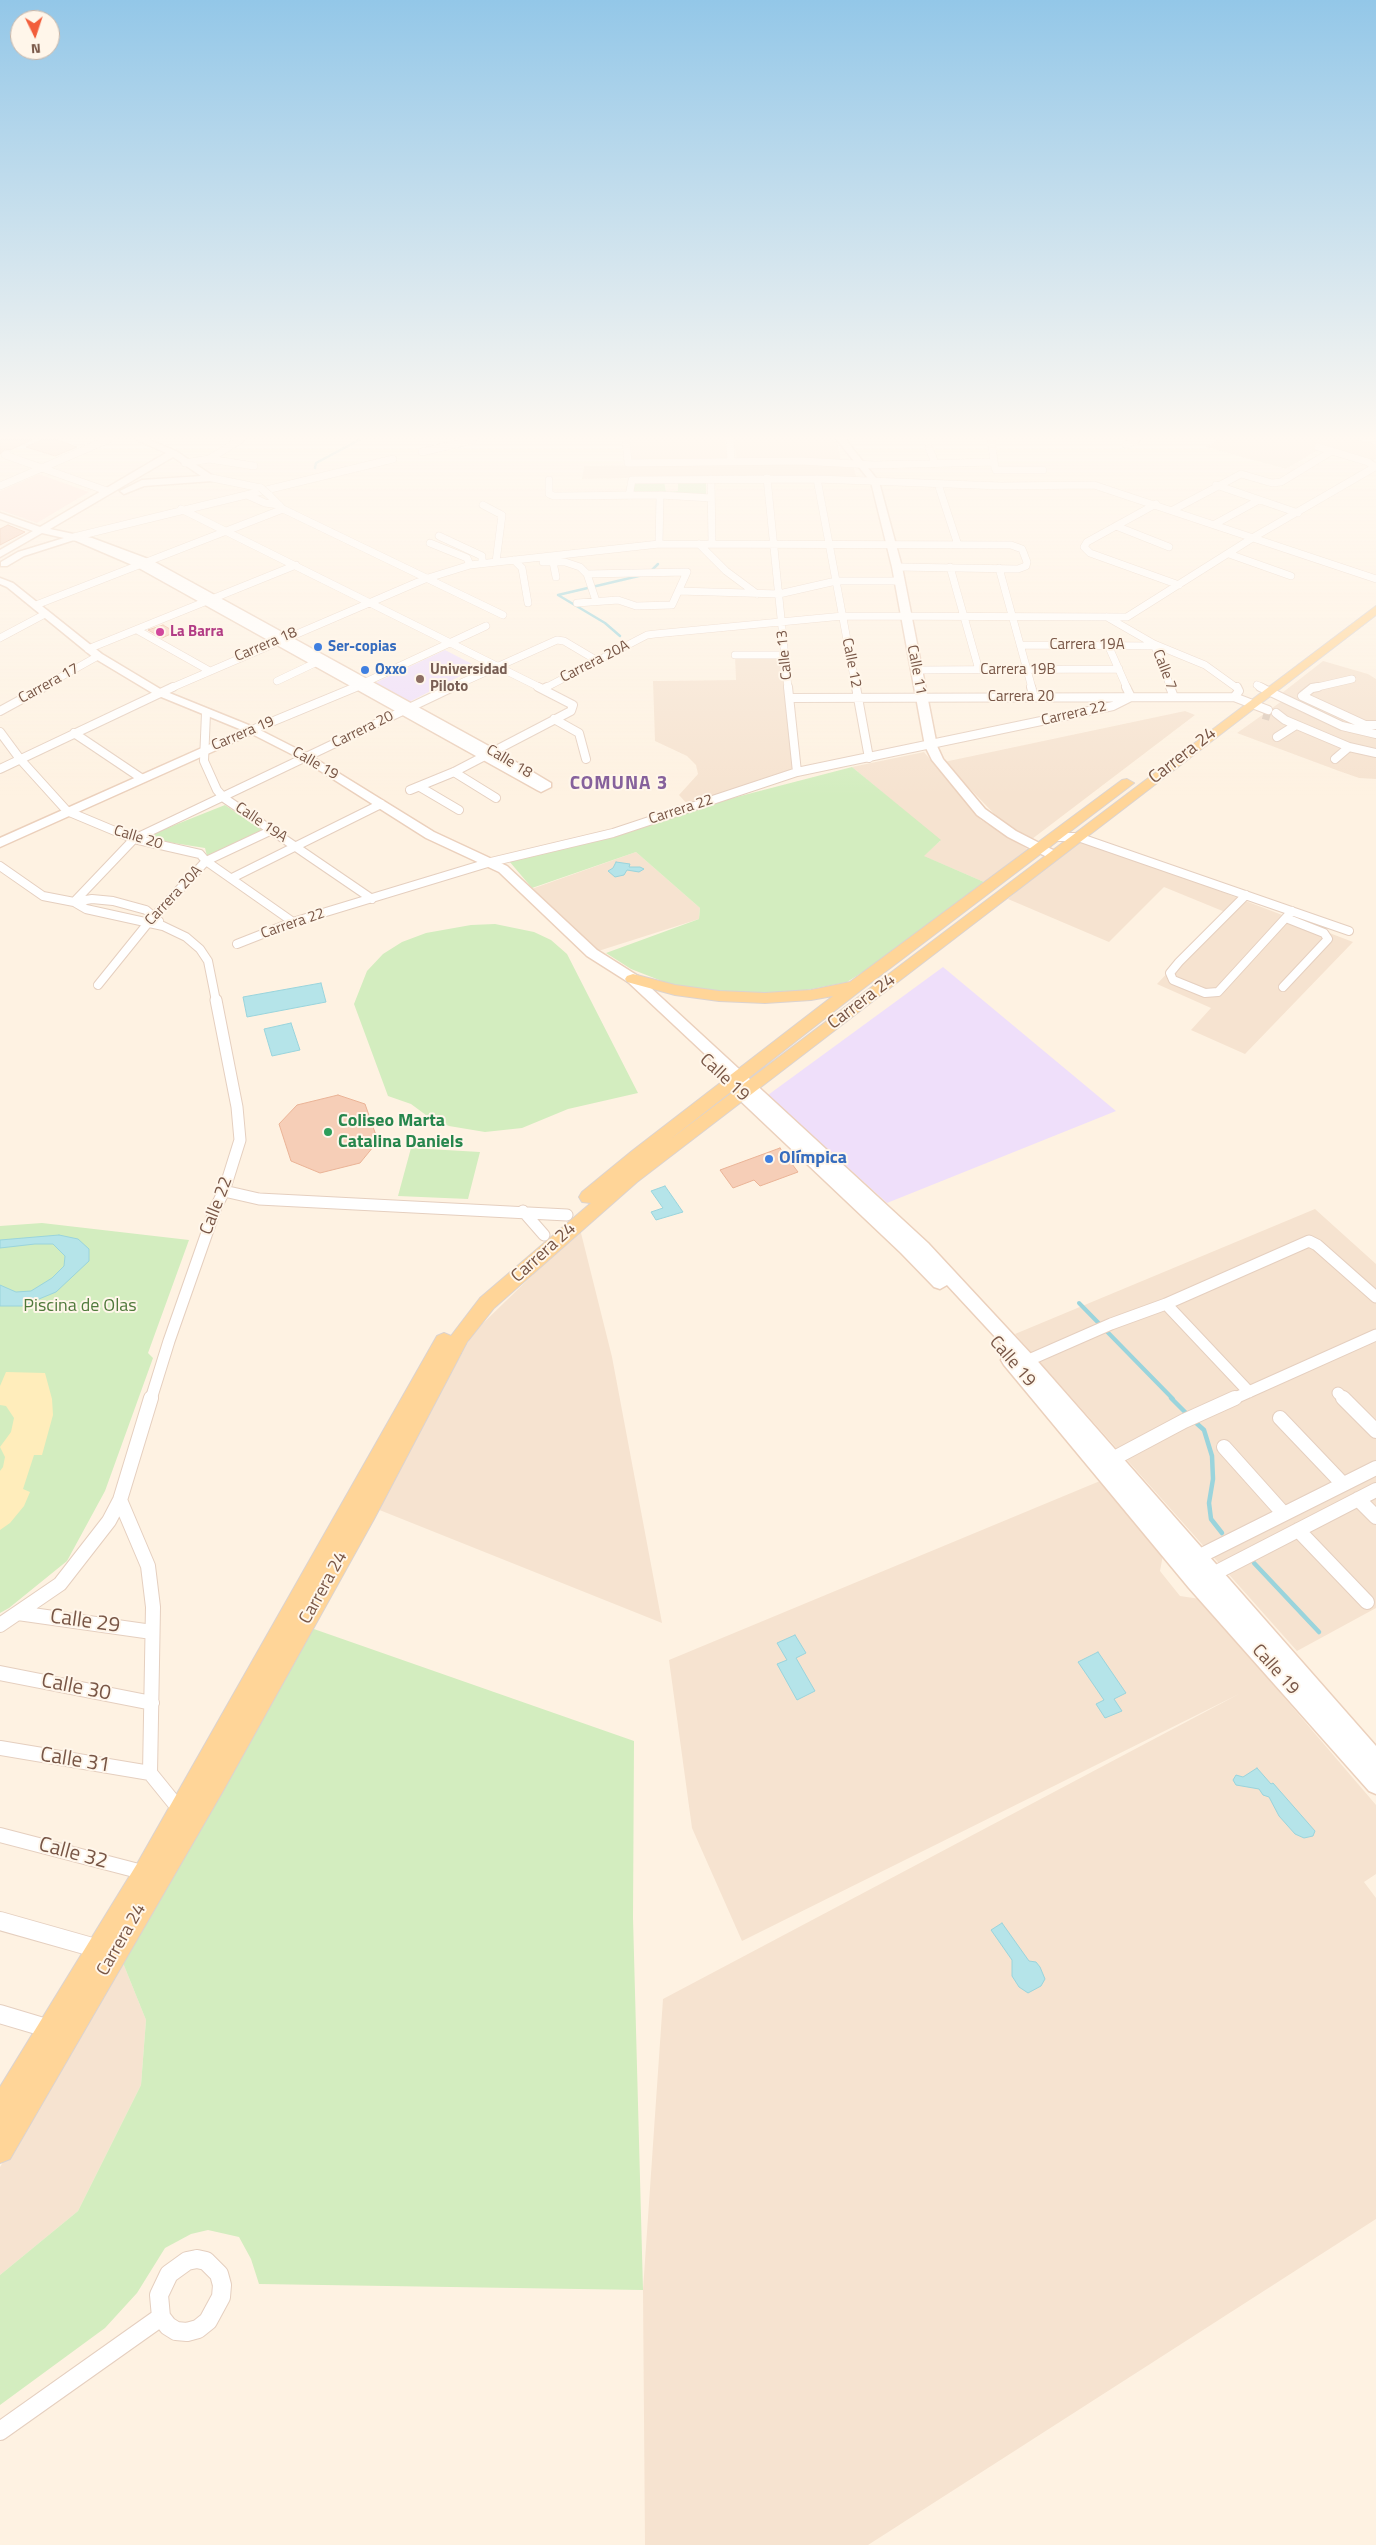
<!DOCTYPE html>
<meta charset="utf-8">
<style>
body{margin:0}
#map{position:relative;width:1376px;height:2545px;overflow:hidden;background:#fef2e2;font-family:"Titillium Web",sans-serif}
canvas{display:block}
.north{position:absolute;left:10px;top:10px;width:50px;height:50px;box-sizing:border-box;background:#fff6ea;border:1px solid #c9b6a8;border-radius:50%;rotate:176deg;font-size:14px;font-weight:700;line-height:20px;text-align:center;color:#785646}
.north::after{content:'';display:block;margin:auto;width:18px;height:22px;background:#f25e3c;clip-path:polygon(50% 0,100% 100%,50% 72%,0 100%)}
</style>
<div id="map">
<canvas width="1376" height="2545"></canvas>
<div class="north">N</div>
</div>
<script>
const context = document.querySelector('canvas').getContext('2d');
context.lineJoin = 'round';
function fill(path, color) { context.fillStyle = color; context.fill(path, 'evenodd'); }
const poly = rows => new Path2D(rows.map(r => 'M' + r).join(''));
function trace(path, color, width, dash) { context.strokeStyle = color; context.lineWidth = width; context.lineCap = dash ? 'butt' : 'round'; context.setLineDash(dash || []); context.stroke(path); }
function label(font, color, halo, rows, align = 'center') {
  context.font = font + ' "Titillium Web",sans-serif'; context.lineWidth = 4; context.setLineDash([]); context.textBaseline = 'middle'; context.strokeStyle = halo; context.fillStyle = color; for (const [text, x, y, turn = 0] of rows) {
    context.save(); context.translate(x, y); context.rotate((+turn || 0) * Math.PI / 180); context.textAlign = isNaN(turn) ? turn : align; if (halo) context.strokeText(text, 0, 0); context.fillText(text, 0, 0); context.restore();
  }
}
fill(poly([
 [627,440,725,440,728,460,629,461],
 [733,440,834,440,837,442,841,461,737,460],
 [1218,440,1357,440,1376,444,1376,459,1371,462,1323,447,1286,469,1206,447],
 [682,464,853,464,857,479,748,475,582,479,584,466],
 [735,657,781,657,794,771,689,806,679,795,698,774,696,765,687,756,655,741,653,681,736,680],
 [1323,661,1368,674,1376,679,1376,730,1354,727,1282,693],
 [1282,701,1349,732,1376,737,1376,779,1359,778,1339,771,1237,733],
 [1185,711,1195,715,1032,839,1008,828,944,762],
 [924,752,981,820,1029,850,984,882,923,856,940,841,852,767],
 [1078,837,1353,942,1245,1054,1191,1030,1211,1008,1157,984,1225,912,1164,887,1109,942,1008,899],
 [636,852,700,908,699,919,592,953,526,891],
 [1315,1209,1376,1264,1376,1608,1297,1651,1015,1334],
 [580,1229,612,1357,662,1623,377,1509,473,1333],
 [1100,1481,1163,1555,1160,1571,1180,1596,1200,1599,1376,1805,1376,1874,1364,1882,1376,1898,1376,2219,868,2545,645,2545,643,2290,663,1999,1239,1694,742,1941,692,1828,669,1660],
 [123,1963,146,2020,141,2085,78,2211,0,2275,0,2167]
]), '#f6e3d0');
fill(poly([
 [39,474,89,492,37,523,0,510,0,491]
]), '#ffe0d5');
fill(poly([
 [445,650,478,667,409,702,375,683],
 [943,967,1116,1111,887,1203,768,1095]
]), '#efdffa');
fill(poly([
 [678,480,706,481,706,496,630,494,631,483,664,481,666,492,678,491],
 [852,767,941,840,924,856,984,882,871,967,847,982,797,992,721,992,672,985,631,969,606,953,699,919,700,908,636,852,532,888,509,861,698,807],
 [225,805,262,830,207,856,205,848,142,838],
 [495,924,534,932,551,940,567,954,638,1093,568,1109,522,1128,485,1132,449,1126,430,1118,411,1104,388,1096,354,1004,367,971,383,954,402,942,426,933,471,925],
 [411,1148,480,1152,468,1199,398,1196],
 [42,1223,189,1240,148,1353,153,1358,105,1491,67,1561,9,1608,0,1613,0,1226],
 [311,1628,634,1741,633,1918,643,2290,259,2284,251,2259,239,2237,208,2230,191,2234,165,2248,137,2293,105,2328,0,2405,0,2275,78,2211,141,2085,146,2020,123,1963]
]), '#d3edbf');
fill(poly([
 [6,1372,45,1373,52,1399,53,1415,42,1455,34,1455,23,1489,30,1492,24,1506,10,1523,0,1530,0,1471,3,1467,5,1457,0,1447,11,1432,14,1418,6,1406,0,1405,0,1386]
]), '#ffedbb');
const water = poly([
 [616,862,630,864,629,867,640,867,644,869,639,872,627,870,624,875,615,877,608,871,613,868,616,862],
 [321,983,326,1002,247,1017,243,997,321,983],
 [291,1023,300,1050,272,1056,264,1029,291,1023],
 [665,1186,683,1212,656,1220,651,1212,663,1208,651,1191,665,1186],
 [59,1235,78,1239,89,1249,89,1261,56,1292,22,1306,0,1306,0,1285,16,1292,31,1291,52,1278,64,1266,65,1256,53,1244,35,1244,0,1248,0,1240,59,1235],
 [795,1635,806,1653,796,1658,815,1691,797,1700,777,1664,787,1660,777,1643,795,1635],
 [1098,1652,1126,1693,1114,1699,1122,1711,1105,1718,1096,1704,1104,1700,1078,1662,1098,1652],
 [1257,1768,1271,1784,1273,1783,1315,1831,1313,1836,1304,1838,1295,1834,1279,1816,1269,1797,1263,1795,1259,1789,1236,1785,1233,1780,1236,1775,1243,1777,1257,1768],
 [1002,1923,1029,1961,1036,1962,1040,1967,1045,1979,1041,1986,1028,1993,1019,1987,1012,1976,1012,1960,991,1930,1002,1923]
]);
fill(water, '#b5e4e9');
trace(water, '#9ad4dc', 1);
trace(poly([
 [315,468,316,463,359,440],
 [650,572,658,564],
 [620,636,605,623,558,595,643,575]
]), '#9ad4dc', 2.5);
trace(poly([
 [1079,1303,1173,1399]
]), '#9ad4dc', 4);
trace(poly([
 [1171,1398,1189,1416],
 [1194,1421,1204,1430,1212,1456,1213,1479,1209,1503,1211,1519,1222,1533],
 [1254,1563,1319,1632]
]), '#9ad4dc', 4.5);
const building = poly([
 [0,440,32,440,10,450,5,449,0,454,0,440],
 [42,440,58,440,77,447,55,456,26,447,42,440],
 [8,525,25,532,0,545,0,529,8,525],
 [163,625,175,632,162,638,148,630,163,625],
 [338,1095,365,1104,378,1141,360,1163,320,1173,291,1161,279,1124,297,1105,338,1095],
 [780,1148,798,1172,760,1186,754,1180,733,1188,720,1170,780,1148]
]);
fill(building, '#f6ceb7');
trace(building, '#eab396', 1);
trace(poly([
 [1263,715,1270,717]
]), '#dccbbb', 8, [8, 4.5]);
const streetFar4 = poly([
 [626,440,628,463,801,461,874,465,994,462],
 [730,440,731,461],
 [991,440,995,468],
 [1126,445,1136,440],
 [929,448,935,463],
 [422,452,473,440],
 [7,454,5,455,107,491],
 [209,459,240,440],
 [185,463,209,459,254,466],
 [996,470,1043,470],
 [212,478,261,488],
 [767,478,788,688],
 [711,479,712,544],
 [817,479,856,688],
 [549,480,549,494,554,496,660,495,711,498],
 [938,484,958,545],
 [1216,485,1298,513],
 [0,486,107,440],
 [247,495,265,503,279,505],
 [269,495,283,509,503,615],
 [629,496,632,480,817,479,1001,486,1094,485,1376,579],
 [1156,504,1087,542,1084,547,1090,553,1179,585],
 [483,505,502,515,496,562],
 [181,509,541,688],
 [1173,510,1241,474,1272,483,1281,482,1332,451],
 [1215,524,1259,500],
 [1116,526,1169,547],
 [439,536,482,556,482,563],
 [74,537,393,459],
 [430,543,467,558,470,565],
 [659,544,660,495],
 [699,544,726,571,757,594],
 [1229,554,1291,576],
 [514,560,522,568,528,603],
 [543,562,565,562,580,567,587,574,596,601],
 [553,562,556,577],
 [950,567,979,670],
 [999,568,1032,688],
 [679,591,779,594,836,581,899,581],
 [577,603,618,600,636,606,672,605,687,572,587,574],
 [36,605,283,509],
 [1107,617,1154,644,1205,665,1237,688],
 [137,630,208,670],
 [0,638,45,614],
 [1154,644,1171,688],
 [1020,645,1154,646],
 [1108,645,1127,688],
 [88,649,296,565],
 [735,655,785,655],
 [916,670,1119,669],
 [277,681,315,663],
 [1257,685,1263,688],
 [41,688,98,656],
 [171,688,425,579,470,565,659,544,1011,545,1022,549,1027,562,1026,566,1018,569,897,567],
 [353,688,486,626],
 [450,688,557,640,564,641,596,660],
 [545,688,647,635,655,634,843,616,1127,617,1254,537,1375,467,1368,462,1318,447],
 [1313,688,1352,679]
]);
const streetFar3 = poly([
 [788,687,797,772],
 [856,687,869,758],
 [1031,687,1034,697],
 [1170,687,1174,697],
 [1260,687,1342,726,1376,734],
 [1318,687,1312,688,1302,696,1365,725,1376,725],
 [543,689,547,687],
 [1234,697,1239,691,1237,687],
 [790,698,1234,697,1268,710],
 [0,711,44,687],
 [206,713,204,761,217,790,224,798,372,899],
 [1276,713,1285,720,1349,747,1376,753],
 [554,719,579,733,586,759],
 [252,730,356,687],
 [0,732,20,759,67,811,134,839,200,854,206,861,293,922],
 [74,733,141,778],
 [1277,737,1296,725],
 [1335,759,1349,747],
 [0,769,173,687],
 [454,772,496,798],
 [420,787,459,810],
 [410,790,454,772,571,711,573,705,538,687],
 [1055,837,1078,837,1349,931],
 [0,866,43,896,74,902,92,899,113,901,146,910,159,921],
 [232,878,381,804],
 [1246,895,1179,962,1170,973,1173,980,1205,993,1218,992,1292,911],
 [74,902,134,839,453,687],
 [74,902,86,909,163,926,186,937,200,949,208,961,216,1001],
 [237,944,293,922,491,862,613,833,797,772,1113,706,1131,697,1126,687],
 [98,985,148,923,206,861,270,831],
 [1283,987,1328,939,1324,933,1286,918]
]);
const streetFar2 = poly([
 [224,1191,259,1199,567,1215],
 [523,1211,544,1235],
 [1166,1304,1249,1392],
 [1022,1363,1111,1324,1166,1304,1309,1241,1317,1245,1376,1297],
 [1338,1393,1344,1399],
 [151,1399,169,1341,216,1207,224,1191,240,1140,237,1107,216,1000],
 [1233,1399,1376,1335]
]);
const streetFar1 = poly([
 [1343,1398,1376,1431],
 [1280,1418,1342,1483],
 [1224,1447,1284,1514],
 [1107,1462,1184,1421,1235,1398],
 [1358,1499,1376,1517],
 [120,1500,148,1566,153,1607,150,1773,180,1810],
 [1298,1530,1367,1602],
 [1198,1557,1376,1468],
 [1213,1574,1376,1490],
 [18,1613,152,1632],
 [0,1625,60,1584,109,1521,120,1500,151,1398],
 [0,1673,152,1703],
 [0,1748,150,1773],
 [0,1835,146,1873]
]);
const street = poly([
 [0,1921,99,1949],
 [0,2014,50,2029],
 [197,2259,206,2261,219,2274,222,2285,221,2297,208,2321,198,2329,187,2332,176,2331,168,2326,161,2317,159,2295,169,2274,187,2261,197,2259],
 [0,2431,161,2317]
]);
const secondary = poly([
 [137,440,149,440,176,451,216,478,212,481,144,486,124,494,120,491,142,480,201,476,173,457,50,529,92,538,151,560,496,750,551,783,551,787,541,792,537,790,137,567,74,540,24,556,7,566,1,566,1,562,18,552,64,538,42,533,0,557,0,550,33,531,0,519,0,513,40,527,166,453,137,440],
 [837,440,846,440,879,482,902,567,937,746,943,759,985,809,1016,831,1057,852,1059,855,1057,858,1049,858,1008,837,977,815,932,760,925,746,892,567,871,482,837,440],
 [0,578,13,583,102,654,162,690,256,728,311,756,434,832,507,866,597,950,638,976,928,1243,1033,1356,1376,1746,1376,1794,1369,1791,1189,1588,1004,1365,1001,1360,1004,1355,1010,1353,947,1285,940,1289,934,1287,901,1253,730,1091,728,1088,730,1085,737,1084,628,982,587,956,499,872,426,838,303,760,252,734,0,847,0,838,242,730,154,694,94,658,7,587,0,584,0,578]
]);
const primary = poly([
 [1376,606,1376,615,637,1182,494,1308,467,1342,374,1519,223,1791,10,2159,0,2163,0,2087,137,1864,437,1336,444,1333,451,1336,480,1298,591,1203,582,1202,579,1197,582,1192,632,1151,833,996,811,1000,765,1003,719,1001,675,995,627,982,625,979,627,976,633,974,675,985,719,991,765,993,811,990,850,982,1122,780,1127,779,1134,783,860,991,668,1141,1376,606]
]);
trace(streetFar4, '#e5cfbf', 8);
trace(streetFar3, '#e5cfbf', 10);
trace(streetFar2, '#e5cfbf', 13);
trace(streetFar1, '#e5cfbf', 16);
trace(street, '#e5cfbf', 20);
trace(secondary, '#ebd0bc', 3);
trace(primary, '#dcd3cf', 2);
trace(streetFar4, '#fff', 7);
trace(streetFar3, '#fff', 8);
trace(streetFar2, '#fff', 11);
trace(streetFar1, '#fff', 14);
trace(street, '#fff', 18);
fill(secondary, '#fff');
fill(primary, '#ffd598');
const streetBridge = poly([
 [261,488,269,495]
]);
trace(streetBridge, '#e5cfbf', 8, []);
trace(streetBridge, '#fff', 7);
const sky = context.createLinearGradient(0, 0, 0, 797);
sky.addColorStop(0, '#93c7e8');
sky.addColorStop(0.55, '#fff9f2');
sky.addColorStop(1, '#fff9f200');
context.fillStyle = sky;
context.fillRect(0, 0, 1376, 797);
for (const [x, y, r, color] of [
 [160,632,5,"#d1479c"],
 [318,647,5,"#3f7fe0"],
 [365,670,5,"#3f7fe0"],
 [420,679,5,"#8d6e63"],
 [328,1132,5,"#2e9e5b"],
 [769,1159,5,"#3f7fe0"]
]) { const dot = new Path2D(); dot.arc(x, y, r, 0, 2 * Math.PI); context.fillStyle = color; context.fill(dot); trace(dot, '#fff6ea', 2); }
label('bold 15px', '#b23c85', '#fff6ea', [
 ["La Barra",170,632]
], 'left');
label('15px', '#785646', '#fff6ea', [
 ["Carrera 18",266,645,-23],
 ["Carrera 19A",1087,645],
 ["Calle 13",785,655,-96],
 ["Carrera 20A",595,662,-27],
 ["Calle 12",851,663,79],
 ["Calle 11",916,670,79],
 ["Carrera 19B",1018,670],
 ["Calle 7",1164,670,69],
 ["Carrera 17",49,684,-29],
 ["Carrera 20",1021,697],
 ["Carrera 22",1074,714,-13],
 ["Carrera 20",363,730,-26],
 ["Carrera 19",243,734,-23],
 ["Calle 18",509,762,31],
 ["Calle 19",315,764,30],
 ["Carrera 22",681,810,-18],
 ["Calle 19A",261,823,34],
 ["Calle 20",138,838,17],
 ["Carrera 20A",174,896,-47],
 ["Carrera 22",293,924,-19]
]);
label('bold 15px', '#366cbe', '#fff6ea', [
 ["Ser-copias",328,647],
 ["Oxxo",375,670]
], 'left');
label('bold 15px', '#785e54', '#fff6ea', [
 ["Universidad",430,670],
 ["Piloto",430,687]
], 'left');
label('18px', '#785646', '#fff6ea', [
 ["Carrera 24",1183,756,-38],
 ["Carrera 24",862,1002,-37],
 ["Calle 19",724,1078,43],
 ["Calle 22",217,1206,-69],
 ["Carrera 24",544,1253,-42],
 ["Calle 19",1012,1362,49],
 ["Carrera 24",324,1588,-61],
 ["Calle 19",1275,1670,48],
 ["Carrera 24",122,1940,-60]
]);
label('bold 18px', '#27864d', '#fff6ea', [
 ["Coliseo Marta",338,1122],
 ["Catalina Daniels",338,1143]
], 'left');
label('bold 18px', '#366cbe', '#fff6ea', [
 ["Olímpica",779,1159]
], 'left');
label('18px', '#4f793b', '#fff6ea', [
 ["Piscina de Olas",80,1307]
]);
context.letterSpacing = '1px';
label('bold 19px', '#86619c', '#fff6ea', [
 ["COMUNA 3",619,784]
]);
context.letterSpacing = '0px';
label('21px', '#785646', '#fff6ea', [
 ["Calle 29",85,1622,8],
 ["Calle 30",76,1688,11],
 ["Calle 31",75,1761,9],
 ["Calle 32",73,1854,15]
]);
</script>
